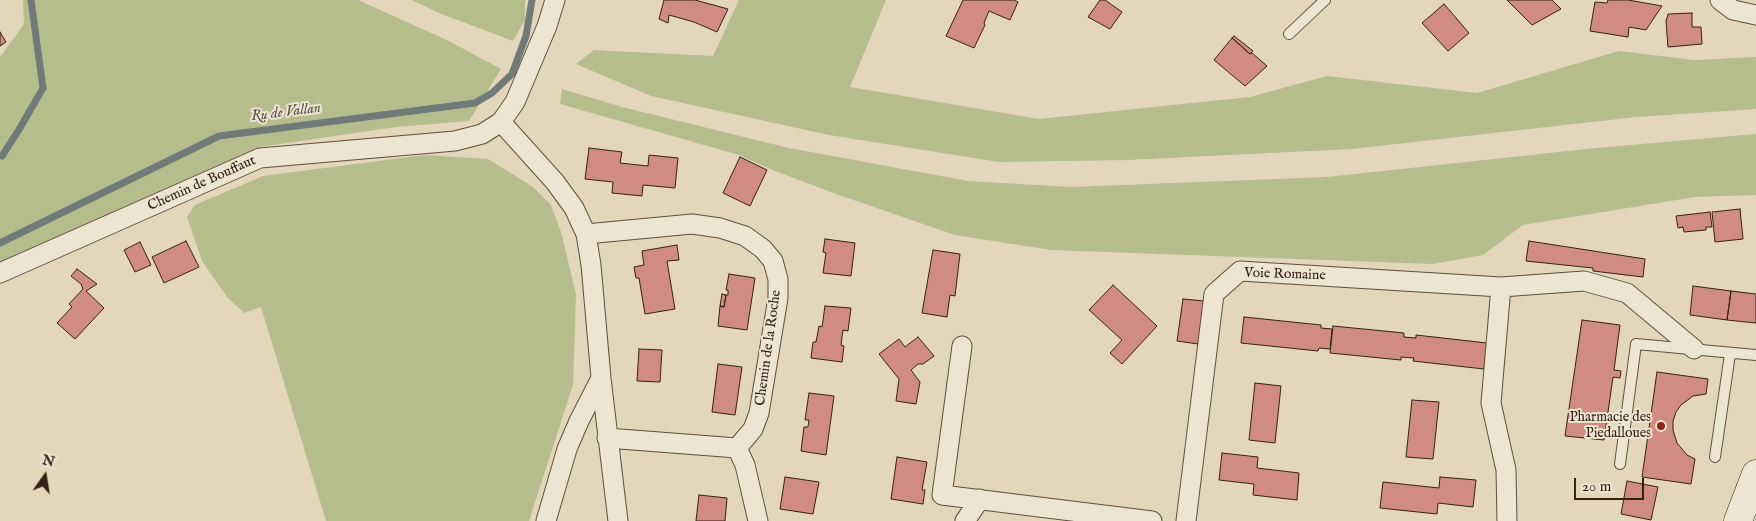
<!DOCTYPE html>
<style>
body{margin:0}
#map{position:relative;width:1756px;height:521px;overflow:hidden;background:#e3d6ba;font-family:"IM FELL English",serif}
canvas{display:block}
.north{position:absolute;left:20px;top:451px;width:50px;height:50px;-webkit-text-stroke:4px #ede4d2;paint-order:stroke;rotate:13deg;font-size:14px;font-weight:700;line-height:20px;text-align:center;color:#342014}
.north::after{content:'';display:block;margin:auto;width:18px;height:22px;background:#342014;clip-path:polygon(50% 0,100% 100%,50% 72%,0 100%)}
.scale{position:absolute;left:1574px;top:478px;width:70px;height:22px;box-sizing:border-box;border:2px solid #342014;border-top:0;padding-left:6px;font-size:15px;line-height:18px;white-space:nowrap;color:#342014;-webkit-text-stroke:4px #ede4d2;paint-order:stroke}
</style>
<div id="map">
<canvas width="1756" height="521"></canvas>
<div class="north">N</div>
<div class="scale">20 m</div>
</div>
<script>
const context = document.querySelector('canvas').getContext('2d');
context.lineJoin = 'round';
function fill(path, color) { context.fillStyle = color; context.fill(path, 'evenodd'); }
const poly = rows => new Path2D(rows.map(r => 'M' + r).join(''));
function trace(path, color, width, dash) { context.strokeStyle = color; context.lineWidth = width; context.lineCap = dash ? 'butt' : 'round'; context.setLineDash(dash || []); context.stroke(path); }
function label(font, color, halo, rows, align = 'center') {
  context.font = font + ' "IM FELL English",serif'; context.lineWidth = 4; context.setLineDash([]); context.textBaseline = 'middle'; context.strokeStyle = halo; context.fillStyle = color; for (const [text, x, y, turn = 0] of rows) {
    context.save(); context.translate(x, y); context.rotate((+turn || 0) * Math.PI / 180); context.textAlign = isNaN(turn) ? turn : align; if (halo) context.strokeText(text, 0, 0); context.fillText(text, 0, 0); context.restore();
  }
}
fill(poly([
 [23,0,358,0,449,41,501,69,469,121,396,127,260,147,0,262,0,57,24,24],
 [412,0,525,0,525,20,513,41,439,13],
 [739,0,886,0,850,87,1039,119,1250,97,1327,76,1477,93,1619,51,1694,60,1756,57,1756,109,1636,117,1352,149,1128,160,999,162,829,135,651,96,576,64,594,50,713,56],
 [562,89,622,107,789,148,968,181,1071,187,1327,177,1596,148,1756,134,1756,195,1695,197,1523,225,1483,255,1433,264,1051,250,955,235,839,195,775,171,739,155,560,104],
 [425,155,488,159,533,187,551,205,561,232,576,294,573,385,529,521,326,521,261,307,244,313,227,297,202,261,187,217,195,205,263,176]
]), '#b6bd8d');
trace(poly([
 [2,156,20,128,43,88,31,0],
 [0,243,219,136,475,103,492,93,512,74,526,36,532,0]
]), '#727a79', 7);
const building = poly([
 [664,0,695,0,728,9,717,32,694,22,669,15,668,23,659,19,664,0],
 [963,0,1014,0,1018,2,1010,20,989,11,984,23,985,25,974,48,946,36,963,0],
 [1100,0,1105,0,1122,12,1110,29,1088,17,1100,0],
 [1507,0,1552,0,1561,9,1532,25,1507,0],
 [1608,0,1628,0,1662,6,1646,30,1629,27,1628,37,1590,31,1595,2,1607,3,1608,0],
 [1444,4,1469,33,1448,51,1422,23,1444,4],
 [1692,13,1692,27,1701,27,1702,44,1668,47,1666,21,1668,14,1692,13],
 [0,32,6,42,0,46,0,32],
 [1234,36,1253,51,1250,54,1232,38,1234,36],
 [1232,38,1250,54,1252,53,1267,66,1245,86,1214,60,1232,38],
 [589,148,622,152,620,163,648,166,649,155,678,158,675,188,643,185,642,196,612,193,613,182,585,179,589,148],
 [740,157,767,170,750,206,723,193,740,157],
 [1740,209,1743,239,1715,242,1712,212,1740,209],
 [1710,212,1712,227,1706,227,1706,230,1684,232,1683,227,1678,228,1676,216,1710,212],
 [825,239,855,243,851,276,823,273,826,253,823,252,825,239],
 [186,241,199,267,164,283,152,257,186,241],
 [1529,241,1645,259,1643,277,1593,271,1593,268,1526,261,1529,241],
 [140,242,151,265,135,272,124,250,140,242],
 [677,245,679,260,667,261,675,309,645,314,639,278,636,278,634,267,644,265,642,251,677,245],
 [933,250,960,254,955,296,950,295,947,317,922,313,933,250],
 [77,269,97,284,86,291,104,308,75,339,57,323,72,307,69,304,83,289,81,284,71,276,77,269],
 [729,274,755,278,747,330,718,326,720,306,724,307,726,295,728,295,728,290,726,290,729,274],
 [1113,285,1157,326,1122,364,1110,353,1122,340,1089,310,1113,285],
 [1693,286,1731,291,1727,320,1690,315,1693,286],
 [1731,291,1756,294,1756,323,1727,320,1731,291],
 [722,294,726,295,724,307,720,306,722,294],
 [1183,299,1204,301,1198,344,1177,341,1183,299],
 [825,306,851,308,848,331,843,330,841,345,844,346,842,362,811,358,813,342,816,342,819,326,822,327,825,306],
 [1244,317,1321,325,1321,328,1332,329,1330,349,1319,348,1318,351,1241,343,1244,317],
 [1582,320,1620,325,1614,370,1621,371,1620,378,1613,377,1604,440,1565,436,1582,320],
 [1333,326,1404,333,1404,337,1416,338,1416,335,1487,343,1484,369,1413,361,1414,358,1401,357,1401,360,1330,353,1333,326],
 [918,337,934,356,923,364,918,364,911,370,920,382,916,404,896,401,899,379,879,354,899,339,905,347,918,337],
 [639,349,662,350,660,382,637,381,639,349],
 [718,364,742,367,735,415,712,412,718,364],
 [1657,372,1708,379,1706,394,1693,396,1681,405,1676,412,1673,421,1673,430,1677,443,1687,455,1695,459,1691,484,1642,477,1657,372],
 [1255,383,1281,386,1275,443,1249,440,1255,383],
 [809,393,834,396,826,455,801,451,804,427,808,427,809,420,805,420,809,393],
 [1412,400,1439,402,1433,459,1406,457,1412,400],
 [1222,453,1258,457,1257,468,1299,473,1297,500,1253,495,1254,484,1219,480,1222,453],
 [897,457,927,462,922,490,925,490,923,504,891,499,897,457],
 [785,477,819,482,813,514,780,509,785,477],
 [1440,477,1476,480,1473,507,1438,503,1437,514,1380,508,1383,482,1439,488,1440,477],
 [1627,481,1658,487,1651,520,1621,514,1627,481],
 [699,495,727,498,725,521,696,521,699,495]
]);
fill(building, '#d08c83');
trace(building, '#342014', 1);
const service = poly([
 [1289,34,1325,0],
 [1715,457,1730,354],
 [1620,464,1636,344,1756,355]
]);
const minor = poly([
 [1720,0,1733,10,1756,15],
 [501,122,555,182,574,208,586,234,591,265,601,378,618,521],
 [586,234,692,224,720,228,745,236,763,249,773,261,778,279,778,298,759,413,753,429,737,448,607,438],
 [0,273,260,158,455,141,482,134,501,122,515,102,547,26,555,0],
 [962,346,942,495,1152,521],
 [737,448,745,465,758,521],
 [546,521,567,449,579,421,601,378],
 [965,521,980,499],
 [1186,521,1214,294,1240,271,1501,287],
 [1507,521,1506,470,1491,403,1501,287,1584,281,1627,293,1694,349]
]);
const secondary = poly([
 [1738,521,1756,474]
]);
trace(service, '#604e3e', 12);
trace(minor, '#604e3e', 21);
trace(secondary, '#342014', 29);
trace(service, '#ede4d2', 10);
trace(minor, '#ede4d2', 19);
trace(secondary, '#ede4d2', 28);
for (const [x, y, r, color] of [
 [1661,426,5,"#8f2418"]
]) { const dot = new Path2D(); dot.arc(x, y, r, 0, 2 * Math.PI); context.fillStyle = color; context.fill(dot); trace(dot, '#ede4d2', 2); }
label('14px', '#342014', '#ede4d2', [
 ["Chemin de Bouffaut",202,184,-24],
 ["Voie Romaine",1285,275,2],
 ["Chemin de la Roche",769,348,-82]
]);
label('14px', '#342014', '#ede4d2', [
 ["Pharmacie des",1651,418],
 ["Piedalloues",1651,434]
], 'right');
label('italic 15px', '#534d46', '#ede4d2', [
 ["Ru de Vallan",286,113,-7]
]);
</script>
